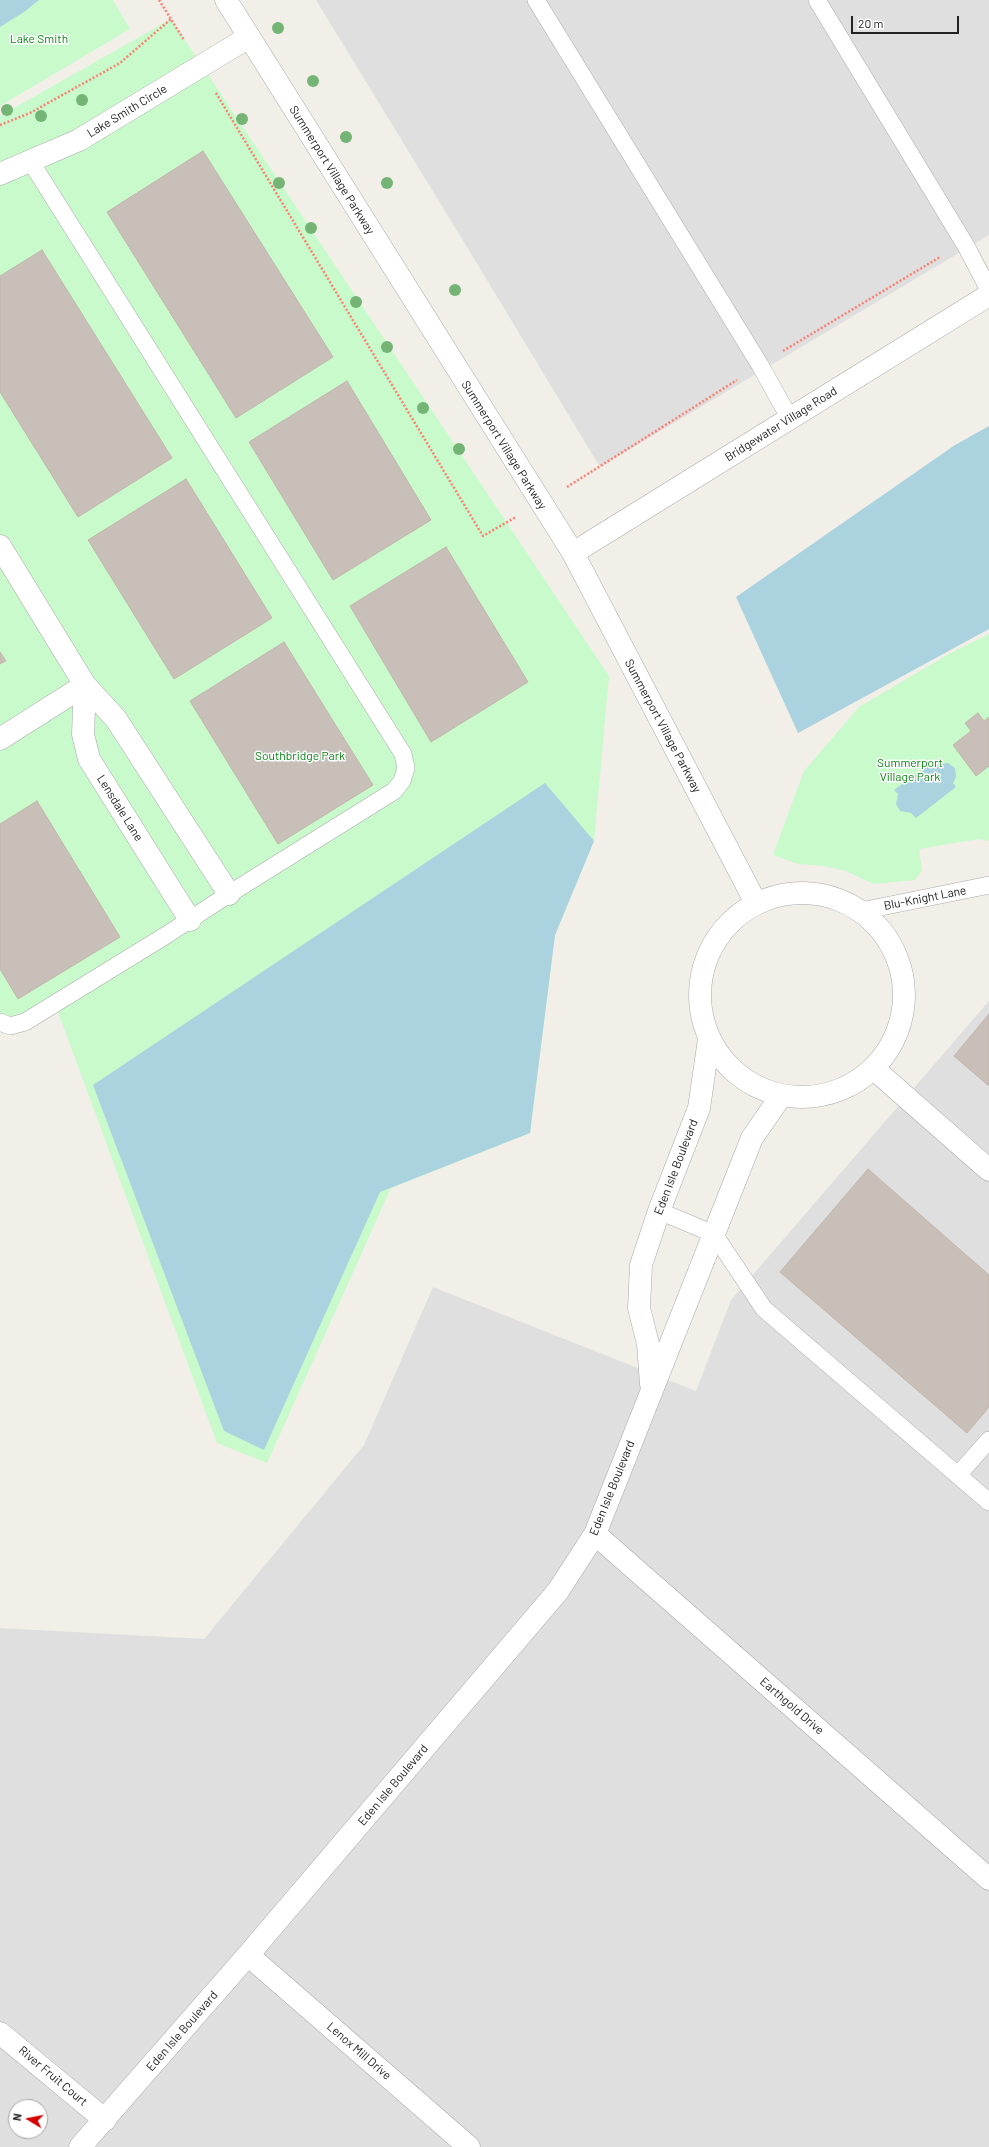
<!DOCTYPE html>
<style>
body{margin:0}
#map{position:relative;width:989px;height:2147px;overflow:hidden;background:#f2efe9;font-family:Barlow,sans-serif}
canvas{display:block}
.north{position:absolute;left:8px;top:2099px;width:40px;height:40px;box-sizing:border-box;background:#fff;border:1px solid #a7a7a7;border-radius:50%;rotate:280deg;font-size:11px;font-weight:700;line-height:16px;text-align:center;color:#222}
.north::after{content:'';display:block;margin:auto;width:14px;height:18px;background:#d40000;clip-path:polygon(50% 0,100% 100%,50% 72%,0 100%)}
.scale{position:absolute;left:851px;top:16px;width:108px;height:18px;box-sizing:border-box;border:2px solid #222;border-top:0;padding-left:5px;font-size:12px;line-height:14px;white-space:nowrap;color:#222;-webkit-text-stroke:3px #fff;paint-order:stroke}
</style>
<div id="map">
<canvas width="989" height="2147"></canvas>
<div class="north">N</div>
<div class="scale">20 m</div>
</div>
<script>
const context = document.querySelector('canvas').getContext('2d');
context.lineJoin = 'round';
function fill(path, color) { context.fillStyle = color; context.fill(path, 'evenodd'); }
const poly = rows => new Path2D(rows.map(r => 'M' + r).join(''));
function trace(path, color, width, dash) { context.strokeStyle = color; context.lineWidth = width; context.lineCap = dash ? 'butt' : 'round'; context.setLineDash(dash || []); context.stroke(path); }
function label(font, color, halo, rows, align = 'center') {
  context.font = font + ' Barlow,sans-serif'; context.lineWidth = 3; context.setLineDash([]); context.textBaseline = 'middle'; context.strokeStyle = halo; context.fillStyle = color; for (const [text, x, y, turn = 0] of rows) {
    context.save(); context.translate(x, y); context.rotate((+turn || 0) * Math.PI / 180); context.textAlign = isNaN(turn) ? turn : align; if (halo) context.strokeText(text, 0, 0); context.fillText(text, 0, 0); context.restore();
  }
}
fill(poly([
 [316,0,989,0,989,235,600,467,470,252],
 [989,1001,989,2147,0,2147,0,1628,204,1639,364,1445,433,1287,696,1391,731,1300],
 [16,2107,40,2107,40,2131,16,2131]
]), '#e0dfdf');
fill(poly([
 [0,0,113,0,130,29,0,106],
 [171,19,609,676,594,841,555,935,530,1133,391,1188,267,1463,217,1443,55,1004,0,1031,0,116],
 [989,634,989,841,979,839,919,849,922,871,915,880,873,884,846,871,824,866,798,864,773,855,804,771,859,707,949,654]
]), '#c8facc');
fill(poly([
 [0,0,39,0,24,12,0,27],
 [989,426,989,629,798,733,736,597,955,445],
 [937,759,940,764,948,763,955,768,956,777,953,783,956,787,916,818,911,813,900,811,896,804,898,794,894,790],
 [545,783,594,841,555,935,530,1133,380,1192,264,1450,224,1431,93,1085]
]), '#aad3df');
const building = poly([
 [203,151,333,357,236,418,107,212,203,151],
 [42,250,172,458,78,517,0,392,0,276,42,250],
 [347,381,431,520,333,580,249,442,347,381],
 [186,479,272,618,174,679,88,540,186,479],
 [446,547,528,682,431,742,350,606,446,547],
 [284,642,373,785,278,844,190,701,284,642],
 [0,652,6,661,0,664,0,652],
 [978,713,984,721,989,717,989,766,976,776,953,745,971,731,965,723,978,713],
 [37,801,120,937,18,999,0,969,0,824,37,801],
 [989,1014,989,1086,954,1056,989,1014],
 [868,1169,989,1275,989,1407,967,1433,780,1272,868,1169]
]);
fill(building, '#c7bfb8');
trace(building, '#c4b6ab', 1);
const service = poly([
 [536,0,760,365,790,419],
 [817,0,966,246,989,290],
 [861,911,989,885],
 [0,1022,10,1026,25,1022,168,934,229,894,394,791,402,781,406,768,403,754,31,162],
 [659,1211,714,1234,764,1309,989,1502],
 [958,1475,989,1440]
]);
const minor = poly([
 [226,0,573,553,756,903],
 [0,174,79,140,249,37],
 [0,546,85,685,116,719,229,894],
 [573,553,989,295],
 [85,685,83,734,89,759,190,920],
 [0,739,85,685],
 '700 995a102 102 0 1 1 204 0a102 102 0 1 1-204 0Z',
 [874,1069,989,1170],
 [651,1384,648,1344,639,1308,641,1265,659,1211,699,1108,709,1039],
 [595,1534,989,1879],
 [248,1955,469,2147],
 [0,2033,105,2120],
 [80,2147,248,1955,558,1591,595,1534,752,1138,781,1096]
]);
trace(service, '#a9a9a9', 18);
trace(minor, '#a9a9a9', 23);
trace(poly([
 [159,0,184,40],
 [216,93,483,536,516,517],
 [0,125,30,113,120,63,171,19],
 [783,351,940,257],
 [567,487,737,380]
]), '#fa8072', 2.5, [2, 2]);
trace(service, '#fff', 17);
trace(minor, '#fff', 22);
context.fillStyle = '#74b475';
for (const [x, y] of [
 [278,28],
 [313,81],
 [82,100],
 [7,110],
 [41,116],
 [242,119],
 [346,137],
 [279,183],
 [387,183],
 [311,228],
 [455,290],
 [356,302],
 [387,347],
 [423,408],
 [459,449]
]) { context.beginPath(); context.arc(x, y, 6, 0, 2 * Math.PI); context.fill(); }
label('12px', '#0c8416', '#fff', [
 ["Lake Smith",39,39],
 ["Southbridge Park",300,756],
 ["Summerport",910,763],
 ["Village Park",910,777]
]);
label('12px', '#222', '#fff', [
 ["Lake Smith Circle",127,111,-31],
 ["Summerport Village Parkway",332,170,58],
 ["Bridgewater Village Road",781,424,-32],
 ["Summerport Village Parkway",504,445,58],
 ["Summerport Village Parkway",663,726,62],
 ["Lensdale Lane",120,808,58],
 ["Blu-Knight Lane",925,898,-11],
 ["Eden Isle Boulevard",676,1167,-69],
 ["Eden Isle Boulevard",612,1488,-68],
 ["Earthgold Drive",792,1706,41],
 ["Eden Isle Boulevard",393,1785,-50],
 ["Eden Isle Boulevard",182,2031,-49],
 ["Lenox Mill Drive",359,2051,41],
 ["River Fruit Court",53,2076,40]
]);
</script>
